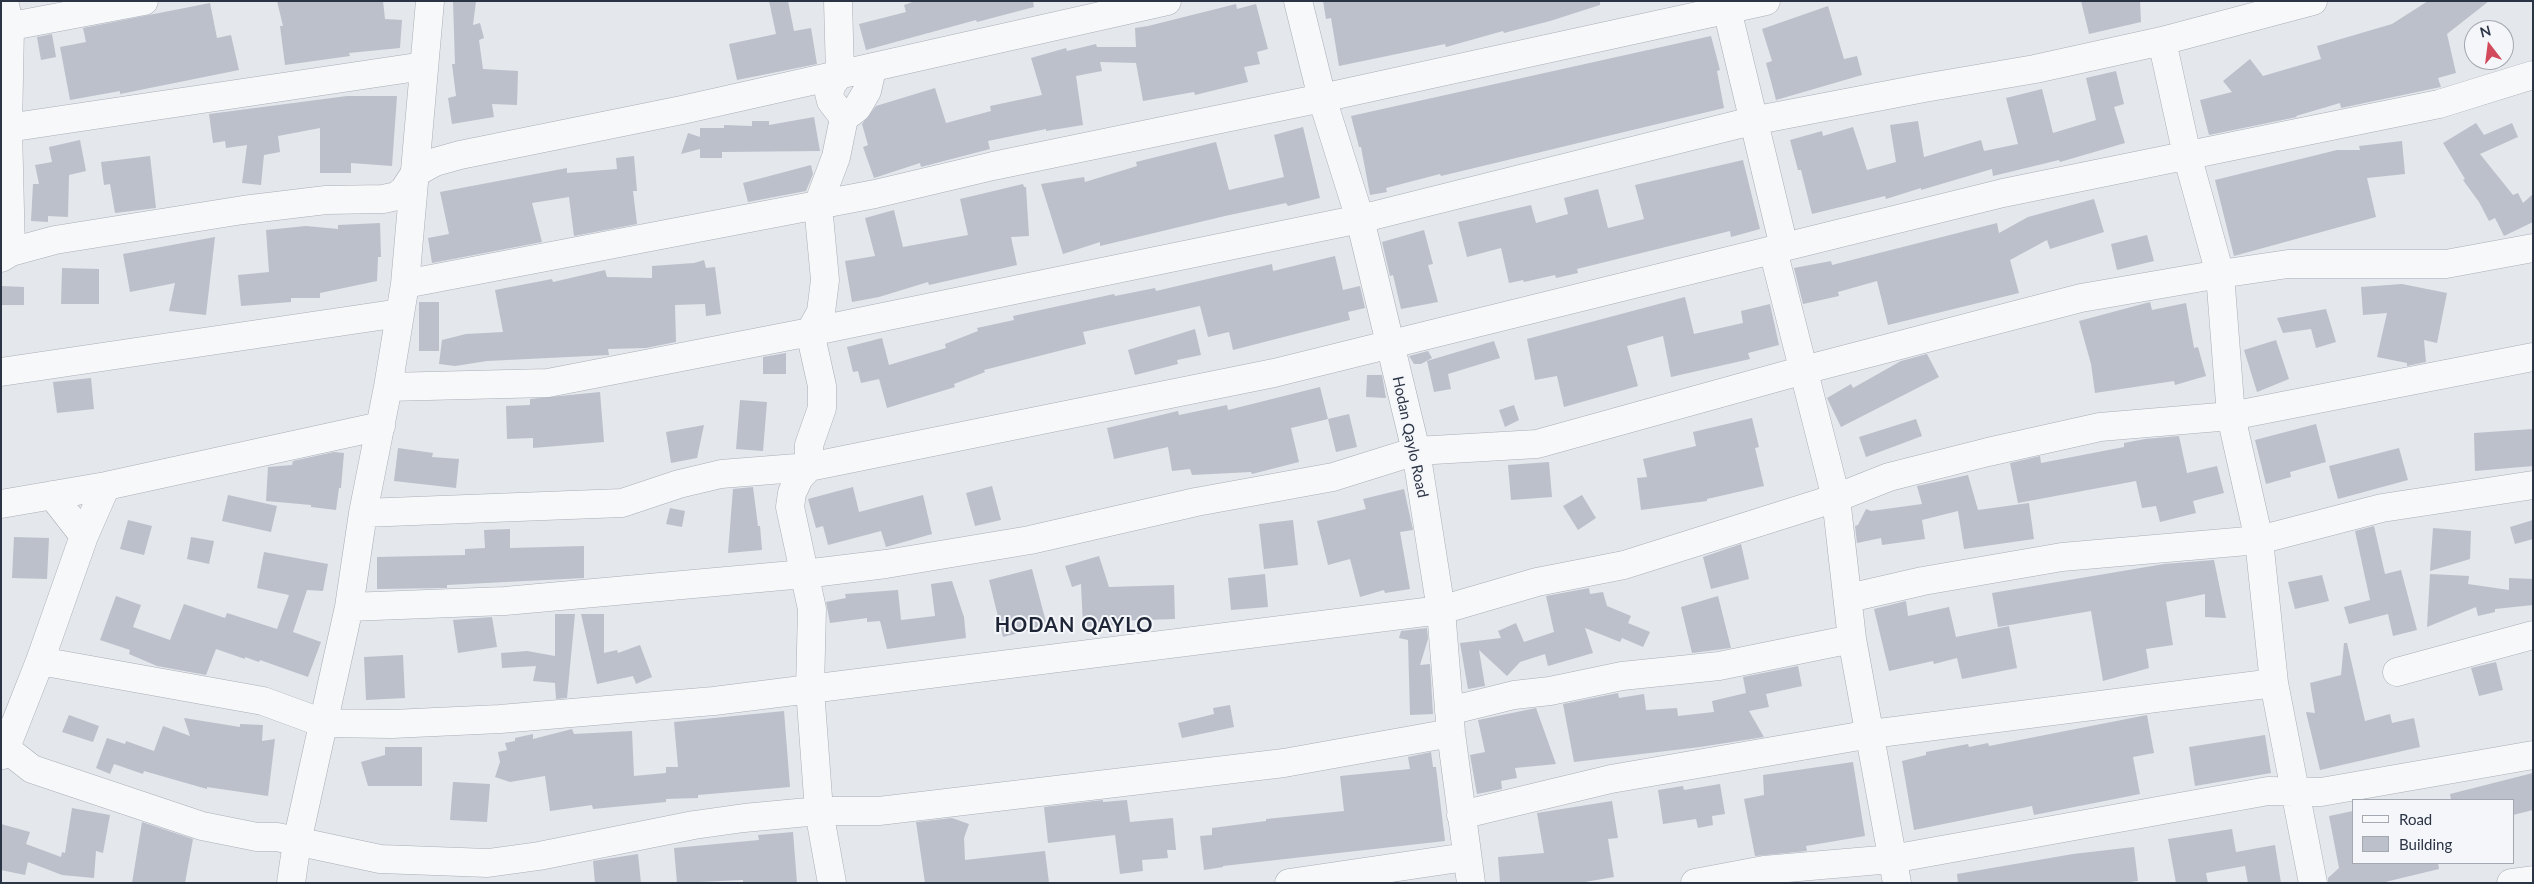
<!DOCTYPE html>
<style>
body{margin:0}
#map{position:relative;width:2534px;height:884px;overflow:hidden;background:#e4e7ec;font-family:Lato,sans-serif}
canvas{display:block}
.frame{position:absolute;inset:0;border:2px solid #2b3445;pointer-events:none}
.legend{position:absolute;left:2352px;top:799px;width:162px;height:65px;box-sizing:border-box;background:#f4f6f9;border:1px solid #a4a8b1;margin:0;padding:6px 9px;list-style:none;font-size:15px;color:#2b3445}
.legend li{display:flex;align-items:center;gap:10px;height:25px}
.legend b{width:25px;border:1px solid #a4a8b1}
.north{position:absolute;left:2464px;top:20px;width:50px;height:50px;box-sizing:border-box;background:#f4f6f9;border:1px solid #a4a8b1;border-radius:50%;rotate:345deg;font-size:14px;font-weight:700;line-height:20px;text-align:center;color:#2b3445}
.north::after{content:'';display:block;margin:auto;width:18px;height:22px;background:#d1495b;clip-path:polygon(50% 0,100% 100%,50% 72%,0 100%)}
</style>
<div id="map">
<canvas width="2534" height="884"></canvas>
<div class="frame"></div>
<ul class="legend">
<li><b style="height:6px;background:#f7f8fa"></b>Road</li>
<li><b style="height:14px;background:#bbc0ca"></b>Building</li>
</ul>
<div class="north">N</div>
</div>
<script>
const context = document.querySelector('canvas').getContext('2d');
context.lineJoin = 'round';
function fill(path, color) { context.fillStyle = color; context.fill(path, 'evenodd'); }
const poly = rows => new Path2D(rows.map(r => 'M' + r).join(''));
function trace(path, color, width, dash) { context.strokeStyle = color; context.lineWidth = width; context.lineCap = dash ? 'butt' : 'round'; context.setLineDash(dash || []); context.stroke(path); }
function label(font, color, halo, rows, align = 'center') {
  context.font = font + ' Lato,sans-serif'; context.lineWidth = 4; context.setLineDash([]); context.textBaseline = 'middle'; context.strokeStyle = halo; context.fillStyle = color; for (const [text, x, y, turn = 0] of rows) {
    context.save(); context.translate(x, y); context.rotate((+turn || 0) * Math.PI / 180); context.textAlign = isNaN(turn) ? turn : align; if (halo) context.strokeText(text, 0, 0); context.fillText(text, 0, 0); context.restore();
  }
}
fill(poly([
 [277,1,383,1,385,19,402,20,400,48,349,53,350,56,285,65,280,26,283,26],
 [453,1,476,1,473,25,480,23,484,38,479,40,483,69,518,71,517,105,492,104,494,117,452,124,448,98,456,96,452,64,455,64],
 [769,1,788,1,794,31,811,28,817,64,737,80,729,44,776,34],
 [915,1,1033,1,1034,7,977,22,976,20,866,50,859,24,906,12,904,5],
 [1323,1,1600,1,1600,5,1550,21,1504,33,1503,31,1446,47,1445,44,1339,66,1331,18,1326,19],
 [2081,1,2140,1,2141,22,2089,34],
 [2428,1,2489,1,2447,34,2456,73,2438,78,2441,87,2341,108,2340,103,2296,116,2297,117,2209,135,2200,100,2232,92,2223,81,2250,59,2263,76,2321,59,2317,46,2392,24],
 [210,3,217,38,231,35,239,70,120,94,120,91,70,100,60,47,86,42,83,28],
 [1236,4,1237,9,1256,4,1268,49,1257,52,1260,64,1244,67,1248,82,1195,95,1194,92,1143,101,1136,63,1100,62,1102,71,1076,76,1083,125,1046,131,1046,129,988,141,990,149,921,167,920,163,874,178,863,147,868,145,862,124,876,106,935,88,946,123,991,111,990,106,1042,95,1031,58,1066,48,1067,51,1096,44,1097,47,1136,47,1135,28,1148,26],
 [1828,6,1844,59,1857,56,1862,75,1776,100,1766,63,1772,61,1762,29],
 [52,34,56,57,41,60,37,37],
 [1711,36,1720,70,1717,71,1724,108,1441,176,1440,174,1386,188,1387,192,1370,195,1361,147,1359,147,1351,116],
 [2116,71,2124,104,2114,107,2125,143,2060,162,2059,160,1993,176,1992,169,1921,190,1921,188,1886,199,1885,196,1812,214,1801,170,1798,170,1790,140,1822,131,1823,136,1853,127,1867,170,1896,162,1890,125,1918,121,1924,157,1981,140,1984,151,2018,144,2006,98,2042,89,2053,133,2096,120,2086,78],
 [347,96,397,96,392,166,351,163,351,173,320,173,320,128,278,136,280,152,264,155,261,185,242,183,247,145,226,148,225,141,213,143,209,114],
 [814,117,820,151,722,152,722,158,700,158,700,149,681,154,688,133,700,137,700,128,724,128,724,125,752,126,752,121,769,121,769,125],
 [2476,123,2484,135,2512,123,2518,137,2480,154,2513,195,2518,193,2523,203,2533,194,2533,222,2504,236,2495,218,2489,221,2479,202,2463,180,2465,179,2443,143],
 [1303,127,1320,198,1288,206,1286,203,1225,216,1100,246,1100,242,1063,254,1041,184,1084,177,1085,182,1137,166,1136,162,1216,142,1229,190,1284,177,1274,135],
 [80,140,86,171,69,175,68,217,48,216,48,222,31,221,33,184,39,184,35,165,52,162,49,147],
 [2402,141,2405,174,2367,178,2376,217,2234,256,2215,180,2337,150,2360,150,2359,146],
 [150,156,156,208,115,213,110,184,104,185,101,162],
 [634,156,637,191,633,191,637,224,574,236,569,197,532,203,542,242,432,263,428,238,449,234,440,192,567,168,567,173,617,169,616,158],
 [1743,160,1760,229,1731,237,1730,231,1577,269,1578,273,1556,278,1555,275,1524,282,1523,280,1509,283,1501,248,1467,257,1458,222,1531,205,1536,223,1568,214,1564,198,1598,189,1608,228,1644,219,1635,185],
 [811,165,813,174,806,191,748,202,743,183],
 [1023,184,1024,187,1026,187,1029,236,1011,237,1017,265,929,285,928,282,879,297,852,302,845,261,875,256,865,218,894,210,903,247,968,235,960,199],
 [2094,199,2104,232,2050,249,2047,240,2010,260,2019,293,1888,325,1877,281,1838,292,1839,296,1803,304,1794,268,1831,261,1832,265,1997,223,1999,233,2028,217],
 [380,223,381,257,378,257,377,281,320,293,320,298,291,298,291,302,241,306,238,275,269,272,266,230,306,226,338,229,338,225],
 [1424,230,1433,264,1428,265,1438,302,1401,309,1393,275,1390,276,1382,242],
 [2147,235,2154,261,2117,270,2111,244],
 [215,237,206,315,169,311,175,283,130,292,123,254],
 [1335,256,1343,290,1360,286,1365,308,1348,312,1350,320,1233,350,1229,332,1208,337,1200,306,1083,332,1086,344,984,370,985,372,954,384,955,387,887,408,879,379,861,383,858,371,853,372,847,347,882,338,889,365,946,348,945,344,978,331,977,328,1014,320,1013,316,1114,294,1115,296,1155,288,1156,291,1272,264,1273,271],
 [704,260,706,268,715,267,721,314,706,316,705,304,675,305,676,342,646,348,608,349,609,355,487,361,455,366,439,364,442,340,466,334,503,332,495,290,552,279,553,282,605,270,607,277,652,278,652,266,694,263],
 [62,268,99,269,99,304,61,304],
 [2402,284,2447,293,2437,343,2424,340,2426,362,2407,366,2407,363,2377,357,2387,313,2363,315,2361,287],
 [1,286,24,287,24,305,1,305],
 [1685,297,1694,334,1743,323,1741,311,1770,304,1779,345,1748,353,1750,359,1671,377,1663,336,1627,346,1638,386,1564,407,1557,376,1535,380,1527,339],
 [419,302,439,302,439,351,419,351],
 [2150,302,2152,310,2186,303,2194,348,2198,347,2206,376,2175,385,2174,381,2095,393,2091,364,2079,321],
 [2326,309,2336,342,2316,348,2311,329,2283,333,2277,318],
 [1195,329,1201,355,1177,360,1178,364,1135,375,1128,350],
 [2276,340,2289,379,2257,392,2244,350],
 [1494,341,1500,358,1448,374,1451,389,1434,392,1427,361],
 [1428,351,1432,358,1421,364,1414,364,1409,356],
 [786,353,786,374,763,374,763,357],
 [1927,354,1939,377,1841,427,1827,398,1851,384,1853,388,1901,361],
 [1367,375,1382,375,1386,398,1366,397],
 [91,378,94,409,57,413,53,382],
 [1320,387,1328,419,1291,428,1299,462,1252,474,1251,472,1192,475,1190,469,1172,471,1168,447,1114,459,1107,428,1178,411,1179,415,1227,405,1228,410],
 [600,392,604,442,533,448,533,438,507,439,506,406,530,405,530,399],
 [740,400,767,402,763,451,736,449],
 [1514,405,1519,420,1505,427,1499,410],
 [1349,414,1357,447,1336,452,1328,419],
 [1752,418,1759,447,1755,448,1764,486,1707,499,1707,501,1641,510,1637,478,1647,477,1643,459,1696,446,1693,432],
 [1916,419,1922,436,1866,457,1859,437],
 [2316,424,2326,462,2290,472,2291,477,2266,484,2255,440],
 [704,425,697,458,671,463,666,432],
 [2533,429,2533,466,2475,471,2474,433],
 [2179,436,2187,473,2217,466,2224,493,2193,501,2196,513,2160,522,2156,506,2142,508,2136,481,2018,503,2010,463,2040,456,2041,463,2124,447,2124,443,2145,439],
 [398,448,433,453,432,457,459,459,456,488,394,481],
 [2399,448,2408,480,2338,499,2329,466],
 [334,452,344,453,341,488,339,488,336,510,311,507,311,505,266,501,268,467,292,465,293,461],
 [1549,462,1552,497,1511,500,1508,465],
 [1968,475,1978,510,2029,503,2034,539,1964,549,1958,511,1922,520,1925,539,1882,545,1881,538,1857,543,1855,526,1858,525,1866,509,1871,511,1922,504,1917,486],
 [992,486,1001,520,975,526,966,493],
 [753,487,758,526,760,526,762,550,728,553,733,489],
 [853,487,859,512,923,495,932,534,886,547,881,531,828,545,823,526,816,528,808,499],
 [1404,489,1413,530,1400,532,1410,589,1385,593,1384,590,1360,597,1350,559,1328,565,1317,521,1366,509,1363,499],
 [228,495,277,506,271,532,222,521],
 [1582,495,1596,518,1578,530,1563,506],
 [670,508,685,511,682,527,666,524],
 [128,520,152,526,144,555,120,549],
 [1293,520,1298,565,1264,569,1259,524],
 [2533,520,2533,539,2515,544,2510,527],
 [2374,526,2385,574,2401,570,2417,630,2393,636,2388,614,2349,624,2344,607,2370,600,2355,531],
 [2433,528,2471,531,2470,559,2430,571],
 [510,529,510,548,584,546,584,578,447,585,447,588,377,589,377,557,465,555,465,549,485,548,484,530],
 [14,537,49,538,47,579,12,578],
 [191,537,214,541,209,564,187,559],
 [1741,544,1749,579,1711,589,1703,557],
 [264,552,328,564,323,591,307,590,293,632,321,642,308,677,260,660,259,662,245,657,245,659,216,649,206,675,157,666,129,654,130,650,100,640,116,596,141,605,133,627,170,640,184,604,225,618,227,613,277,629,289,595,257,588],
 [1099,556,1109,587,1174,585,1175,619,1116,621,1116,625,1083,627,1081,584,1072,587,1065,566],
 [2214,560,2226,618,2205,617,2205,594,2166,602,2173,645,2146,649,2149,668,2103,681,2091,611,1998,627,1992,593,2164,564],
 [1032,569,1047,626,1003,637,989,580],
 [1265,574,1268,607,1231,610,1228,578],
 [2430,574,2469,576,2468,584,2509,590,2509,578,2533,579,2533,605,2495,609,2495,612,2478,616,2476,607,2427,627],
 [2322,575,2329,601,2295,609,2288,582],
 [952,581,964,617,966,638,887,649,880,621,867,622,867,618,830,623,826,602,846,598,845,594,898,590,901,620,935,616,931,584],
 [1589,588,1590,594,1603,592,1607,606,1631,616,1628,623,1650,632,1643,647,1622,638,1620,642,1585,628,1593,653,1548,666,1545,654,1520,662,1507,676,1479,650,1485,686,1468,689,1460,643,1501,638,1498,631,1516,623,1524,642,1554,632,1546,596],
 [1718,596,1731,648,1692,653,1681,607],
 [1906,601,1908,616,1949,607,1956,637,2009,626,2017,668,1962,679,1957,658,1934,664,1933,661,1889,671,1874,609],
 [555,614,575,614,567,698,556,699,555,683,533,681,536,666,502,668,501,653,527,651,555,656],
 [581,614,604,614,604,653,617,650,618,653,640,645,652,677,636,684,633,676,597,684],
 [492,617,497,647,458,653,453,620],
 [1427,628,1428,639,1420,665,1430,664,1433,714,1410,715,1408,640,1399,638,1401,631],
 [2344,643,2347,643,2365,721,2390,714,2392,723,2414,718,2420,747,2320,770,2306,712,2315,713,2310,683,2341,675],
 [403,655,405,698,366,700,364,657],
 [2496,662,2503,690,2479,696,2471,668],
 [1798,666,1802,686,1766,694,1769,707,1749,711,1764,737,1700,747,1574,762,1563,704,1618,693,1619,698,1644,694,1646,710,1677,708,1678,716,1714,712,1712,701,1746,693,1743,677],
 [1230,705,1234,727,1182,738,1178,723,1214,714,1213,708],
 [1536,708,1556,764,1515,768,1517,778,1501,781,1502,789,1477,794,1470,755,1485,752,1478,720],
 [784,711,790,787,698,795,698,798,666,799,666,802,593,809,592,805,550,811,545,776,510,782,495,777,500,762,498,752,507,750,505,743,515,741,515,738,533,734,533,739,572,729,574,734,632,731,634,776,666,773,666,767,678,767,674,722],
 [69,715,99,726,93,742,62,732],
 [2147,715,2154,753,2133,757,2140,794,2034,815,2032,806,1914,830,1902,761,1926,755,1926,752,1968,744,1969,747,1988,743,1989,746],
 [184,718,240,727,240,724,263,725,262,741,275,739,268,796,207,787,207,789,144,771,143,774,114,764,110,774,96,768,107,738,125,744,126,741,154,751,163,726,190,736],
 [2265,735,2271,773,2195,786,2189,747],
 [385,747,422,747,422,786,368,786,361,762,385,755],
 [1431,752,1433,767,1436,767,1445,841,1223,866,1223,867,1204,870,1200,836,1212,835,1212,828,1266,821,1266,819,1344,811,1340,776,1410,769,1408,757],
 [1853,762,1865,836,1806,846,1807,851,1755,856,1744,799,1764,795,1763,775],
 [2533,773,2533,810,2513,815,2513,800,2451,800,2450,794],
 [453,782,490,784,487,822,450,820],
 [1720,784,1725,814,1712,816,1713,825,1698,828,1696,819,1663,824,1658,790,1683,786,1684,790],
 [1103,800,1103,802,1127,800,1130,822,1173,818,1176,850,1167,850,1168,858,1142,860,1143,871,1120,874,1115,835,1048,843,1044,807],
 [1612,801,1618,838,1608,839,1614,877,1579,883,1500,883,1498,857,1544,853,1537,813],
 [72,808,110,815,103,853,96,851,94,878,62,875,28,862,25,875,1,870,1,824,30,832,26,844,61,857,62,852,65,853],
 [2353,811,2353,863,2438,863,2439,869,2381,883,2328,883,2328,878,2339,868,2329,816],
 [952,818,969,824,964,838,965,860,1045,851,1049,883,925,883,916,822],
 [142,822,193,839,185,883,132,883],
 [2232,829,2236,852,2275,845,2281,883,2248,883,2245,866,2206,873,2208,883,2176,883,2168,839],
 [793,832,797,883,743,883,743,880,677,883,674,848,759,840,758,835],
 [2134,847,2138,881,2123,883,1958,883,1957,874,2073,854],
 [638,854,641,883,595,883,593,861]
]), '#bbc0ca');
const minor = poly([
 [4,1,10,27,8,128,11,252],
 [1298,1,1322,98,1360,219,1416,451,1441,610,1451,733,1471,883],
 [1725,1,1784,247],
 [1,28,144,1],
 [2162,41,2187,155,2220,274,2231,416,2259,540,2274,683,2313,883],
 [844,118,857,108,867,91,872,69],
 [1,129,424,66],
 [1773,250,1836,498,1852,639,1897,883],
 [1,258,11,252,55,240,243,210,326,200,383,199,397,196,404,190,415,173,435,162,460,155,682,110,1167,1],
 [405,284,875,194,993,166,1322,98,1766,1],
 [1,372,400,313],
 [388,387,548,383,810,332,1360,219,1752,121,1924,88,2035,69,2162,41,2313,1],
 [52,495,84,536],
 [1,504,106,486,381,426],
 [363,513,622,503,679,484,721,474,809,467,1274,373,2003,193,2439,104,2533,75],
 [1849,598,1923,581,2062,557,2259,540,2382,508,2533,485],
 [349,607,505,601,804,574,886,564,1030,540,1196,502,1333,477,1416,451,1537,444,1804,370,2081,298,2220,274,2288,264,2446,264,2533,248],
 [40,661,263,701,323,723,392,724,500,719,714,701,1441,610,1537,582,1624,565,1836,498,1889,477,1988,452,2100,427,2231,416,2533,357],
 [2397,672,2533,635],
 [1449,711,1514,695,1550,691,1622,676,1719,666,1852,639],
 [1,732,5,748,32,769,202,826,257,837,277,837,380,859,488,863,539,856,694,825,744,818,819,811,879,811,1284,763,1451,733],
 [3,755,40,661,84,536,106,486],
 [1461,815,1611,779,1871,734,2274,683],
 [291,883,297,842,349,607,363,513,388,387,405,284,430,1],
 [832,883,819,811,810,689,812,609,790,507,792,493,799,478,809,467,809,445,822,408,822,386,810,332,821,312,825,280,818,205,836,157,844,118,831,101,829,93,832,84,840,74,838,1],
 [1289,883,1466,857],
 [1695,883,1764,870,1892,859,2268,791,2321,792,2533,755],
 [2511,883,2533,880]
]);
trace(minor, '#a9aeb7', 29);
trace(minor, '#f7f8fa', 28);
label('15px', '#2b3445', '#f4f6f9', [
 ["Hodan Qaylo Road",1410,437,78]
]);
context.letterSpacing = '1px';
label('bold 20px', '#1d2536', '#f4f6f9', [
 ["HODAN QAYLO",1074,626]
]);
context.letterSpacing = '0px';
</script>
